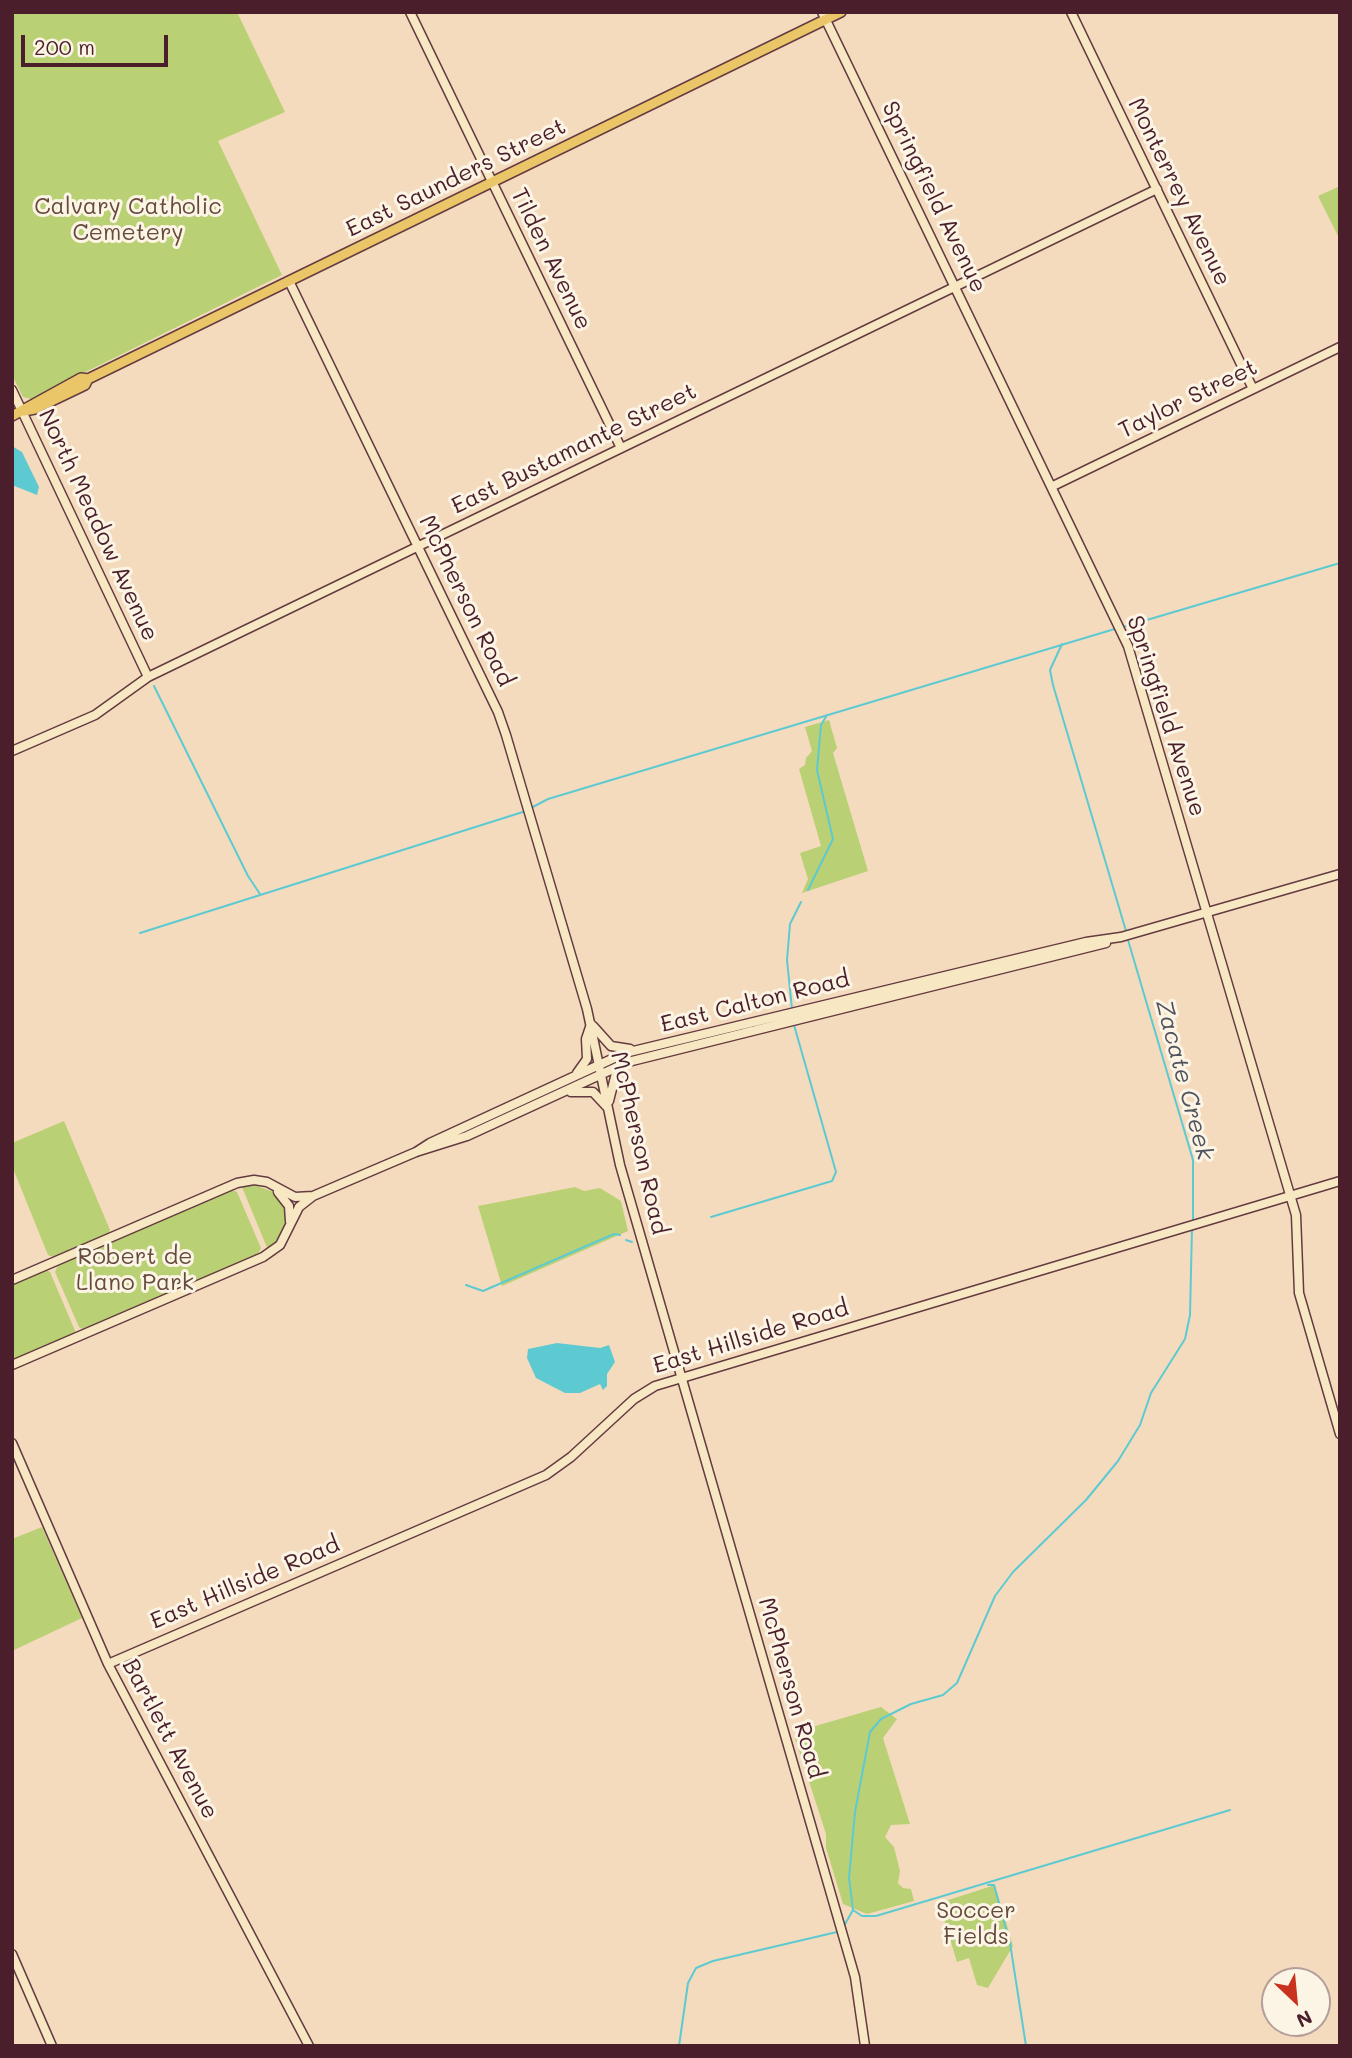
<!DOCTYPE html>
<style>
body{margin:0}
#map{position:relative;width:1352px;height:2058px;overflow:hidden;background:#f5dbbe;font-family:Mali,sans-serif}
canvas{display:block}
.frame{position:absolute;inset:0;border:14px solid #4a1f2b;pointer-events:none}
.north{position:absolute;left:1261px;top:1967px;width:70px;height:70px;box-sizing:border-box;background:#fcf5e5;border:2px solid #b59f9b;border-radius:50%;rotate:154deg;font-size:19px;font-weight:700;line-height:28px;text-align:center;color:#4a1f2b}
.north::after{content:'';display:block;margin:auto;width:24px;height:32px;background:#c8321e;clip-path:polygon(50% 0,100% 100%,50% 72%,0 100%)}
.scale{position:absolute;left:21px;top:35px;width:147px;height:32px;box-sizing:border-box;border:4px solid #4a1f2b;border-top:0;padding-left:9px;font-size:21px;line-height:24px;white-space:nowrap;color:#4a1f2b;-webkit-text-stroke:5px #fcf5e5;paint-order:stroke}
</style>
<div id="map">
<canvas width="1352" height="2058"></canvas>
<div class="frame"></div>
<div class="north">N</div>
<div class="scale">200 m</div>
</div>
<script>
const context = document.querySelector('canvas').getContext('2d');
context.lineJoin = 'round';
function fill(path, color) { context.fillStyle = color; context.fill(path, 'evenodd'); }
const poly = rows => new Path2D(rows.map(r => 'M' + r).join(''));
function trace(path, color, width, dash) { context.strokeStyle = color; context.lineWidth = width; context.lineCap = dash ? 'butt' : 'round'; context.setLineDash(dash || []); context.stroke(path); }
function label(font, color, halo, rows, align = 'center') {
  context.font = font + ' Mali,sans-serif'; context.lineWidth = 6; context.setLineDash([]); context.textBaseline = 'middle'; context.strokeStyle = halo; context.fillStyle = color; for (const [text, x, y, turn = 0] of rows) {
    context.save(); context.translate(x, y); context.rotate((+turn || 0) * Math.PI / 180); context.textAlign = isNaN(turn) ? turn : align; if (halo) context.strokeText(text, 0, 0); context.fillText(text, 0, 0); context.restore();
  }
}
fill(poly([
 [12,12,237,12,285,112,218,141,282,275,31,399,23,397,12,375],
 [1340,186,1340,240,1318,196],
 [829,720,837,748,833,753,868,871,802,893,808,879,800,853,821,846,799,769,805,765,806,758,812,751,805,727],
 [64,1121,110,1230,108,1236,56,1258,48,1255,12,1166,12,1143],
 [254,1185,277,1193,285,1205,285,1228,280,1239,268,1250,242,1187],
 [575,1187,584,1191,600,1188,621,1201,628,1231,502,1286,478,1206],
 [231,1189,237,1192,261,1248,257,1256,84,1330,79,1327,55,1272,59,1263],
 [44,1269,50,1272,76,1333,12,1362,12,1283],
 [42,1527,82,1618,12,1651,12,1539],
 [881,1707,897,1719,883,1738,910,1824,891,1825,885,1837,894,1847,900,1871,898,1883,903,1888,911,1889,914,1901,867,1914,843,1904,826,1848,826,1834,795,1738,798,1731],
 [995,1885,1013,1946,988,1988,977,1985,969,1958,957,1962,939,1903]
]), '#bad074');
fill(poly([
 [12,446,22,452,39,487,37,495,12,485],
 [557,1343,600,1348,609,1345,615,1362,607,1374,607,1386,603,1390,600,1384,580,1393,565,1393,536,1378,527,1358,528,1349]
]), '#5dcad1');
trace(poly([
 [1123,627,1340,563],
 [1062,644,1050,670,1053,685,1126,931],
 [154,686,248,876,260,894],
 [531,808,548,799,1118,628],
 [808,890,833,839,817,770,821,725,827,715],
 [140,933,526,811],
 [1128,940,1193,1160,1193,1222],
 [792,1009,787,960,790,924,801,902],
 [711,1217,832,1181,836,1172,794,1025],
 [626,1240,632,1242],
 [466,1285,483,1291,614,1234,620,1235],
 [988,1885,994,1885,1010,1943,1026,2046],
 [853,1910,862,1916,876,1916,1230,1810],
 [844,1926,853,1910,849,1878,855,1812,870,1732,881,1719,911,1704,943,1695,957,1683,995,1596,1013,1572,1086,1500,1118,1461,1140,1425,1151,1393,1185,1339,1190,1315,1192,1228],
 [679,2046,688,1983,696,1968,713,1961,837,1932]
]), '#5dcad1', 2);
const secondary = poly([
 [410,12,621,448],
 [822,12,1128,646,1296,1215,1299,1293,1340,1434],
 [1071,12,1253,389],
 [289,281,498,712,506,735,587,1009,620,1165,855,1977,865,2046],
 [12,390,148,677],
 [1053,486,1340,347],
 [12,751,95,715,148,677,1157,189],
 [593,1026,611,1046,630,1049],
 [577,1073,587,1059,586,1039,591,1024],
 [571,1092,593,1092,607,1107],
 [609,1101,616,1073,623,1065],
 [416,1152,430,1143,625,1053,1086,942,1121,937,1340,874],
 [278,1192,289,1206,290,1221],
 [299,1207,313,1196,348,1181,416,1152,467,1136,628,1062,1106,943],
 [12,1280,237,1183,254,1180,267,1182,295,1197,313,1196],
 [12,1365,263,1257,280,1245,299,1207],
 [12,1443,108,1664,309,2046],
 [108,1664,546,1475,571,1457,634,1399,655,1386,1340,1181],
 [12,1954,52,2046]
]);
const primary = poly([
 [24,411,35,409,85,385,88,379],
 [12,416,81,378,88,379,841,12]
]);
trace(secondary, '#643b41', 11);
trace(primary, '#643b41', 12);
trace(secondary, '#f7e8c3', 8);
trace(primary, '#ebc669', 9);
label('23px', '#4a1f2b', '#fcf5e5', [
 ["East Saunders Street",456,178,-26],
 ["Monterrey Avenue",1179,192,64],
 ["Springfield Avenue",934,197,64],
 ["Tilden Avenue",551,259,64],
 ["Taylor Street",1188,399,-26],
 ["East Bustamante Street",574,449,-26],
 ["North Meadow Avenue",98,525,65],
 ["McPherson Road",466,601,64],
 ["Springfield Avenue",1166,716,72],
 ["East Calton Road",755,1002,-14],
 ["McPherson Road",639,1143,77],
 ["East Hillside Road",751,1337,-17],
 ["East Hillside Road",245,1583,-23],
 ["McPherson Road",791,1688,74],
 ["Bartlett Avenue",170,1739,62]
]);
label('23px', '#664b3d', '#fcf5e5', [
 ["Calvary Catholic",128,207],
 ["Cemetery",128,233],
 ["Robert de",135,1257],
 ["Llano Park",135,1283],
 ["Soccer",976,1911],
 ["Fields",976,1937]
]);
label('italic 24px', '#50525d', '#fcf5e5', [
 ["Zacate Creek",1184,1080,75]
]);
</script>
